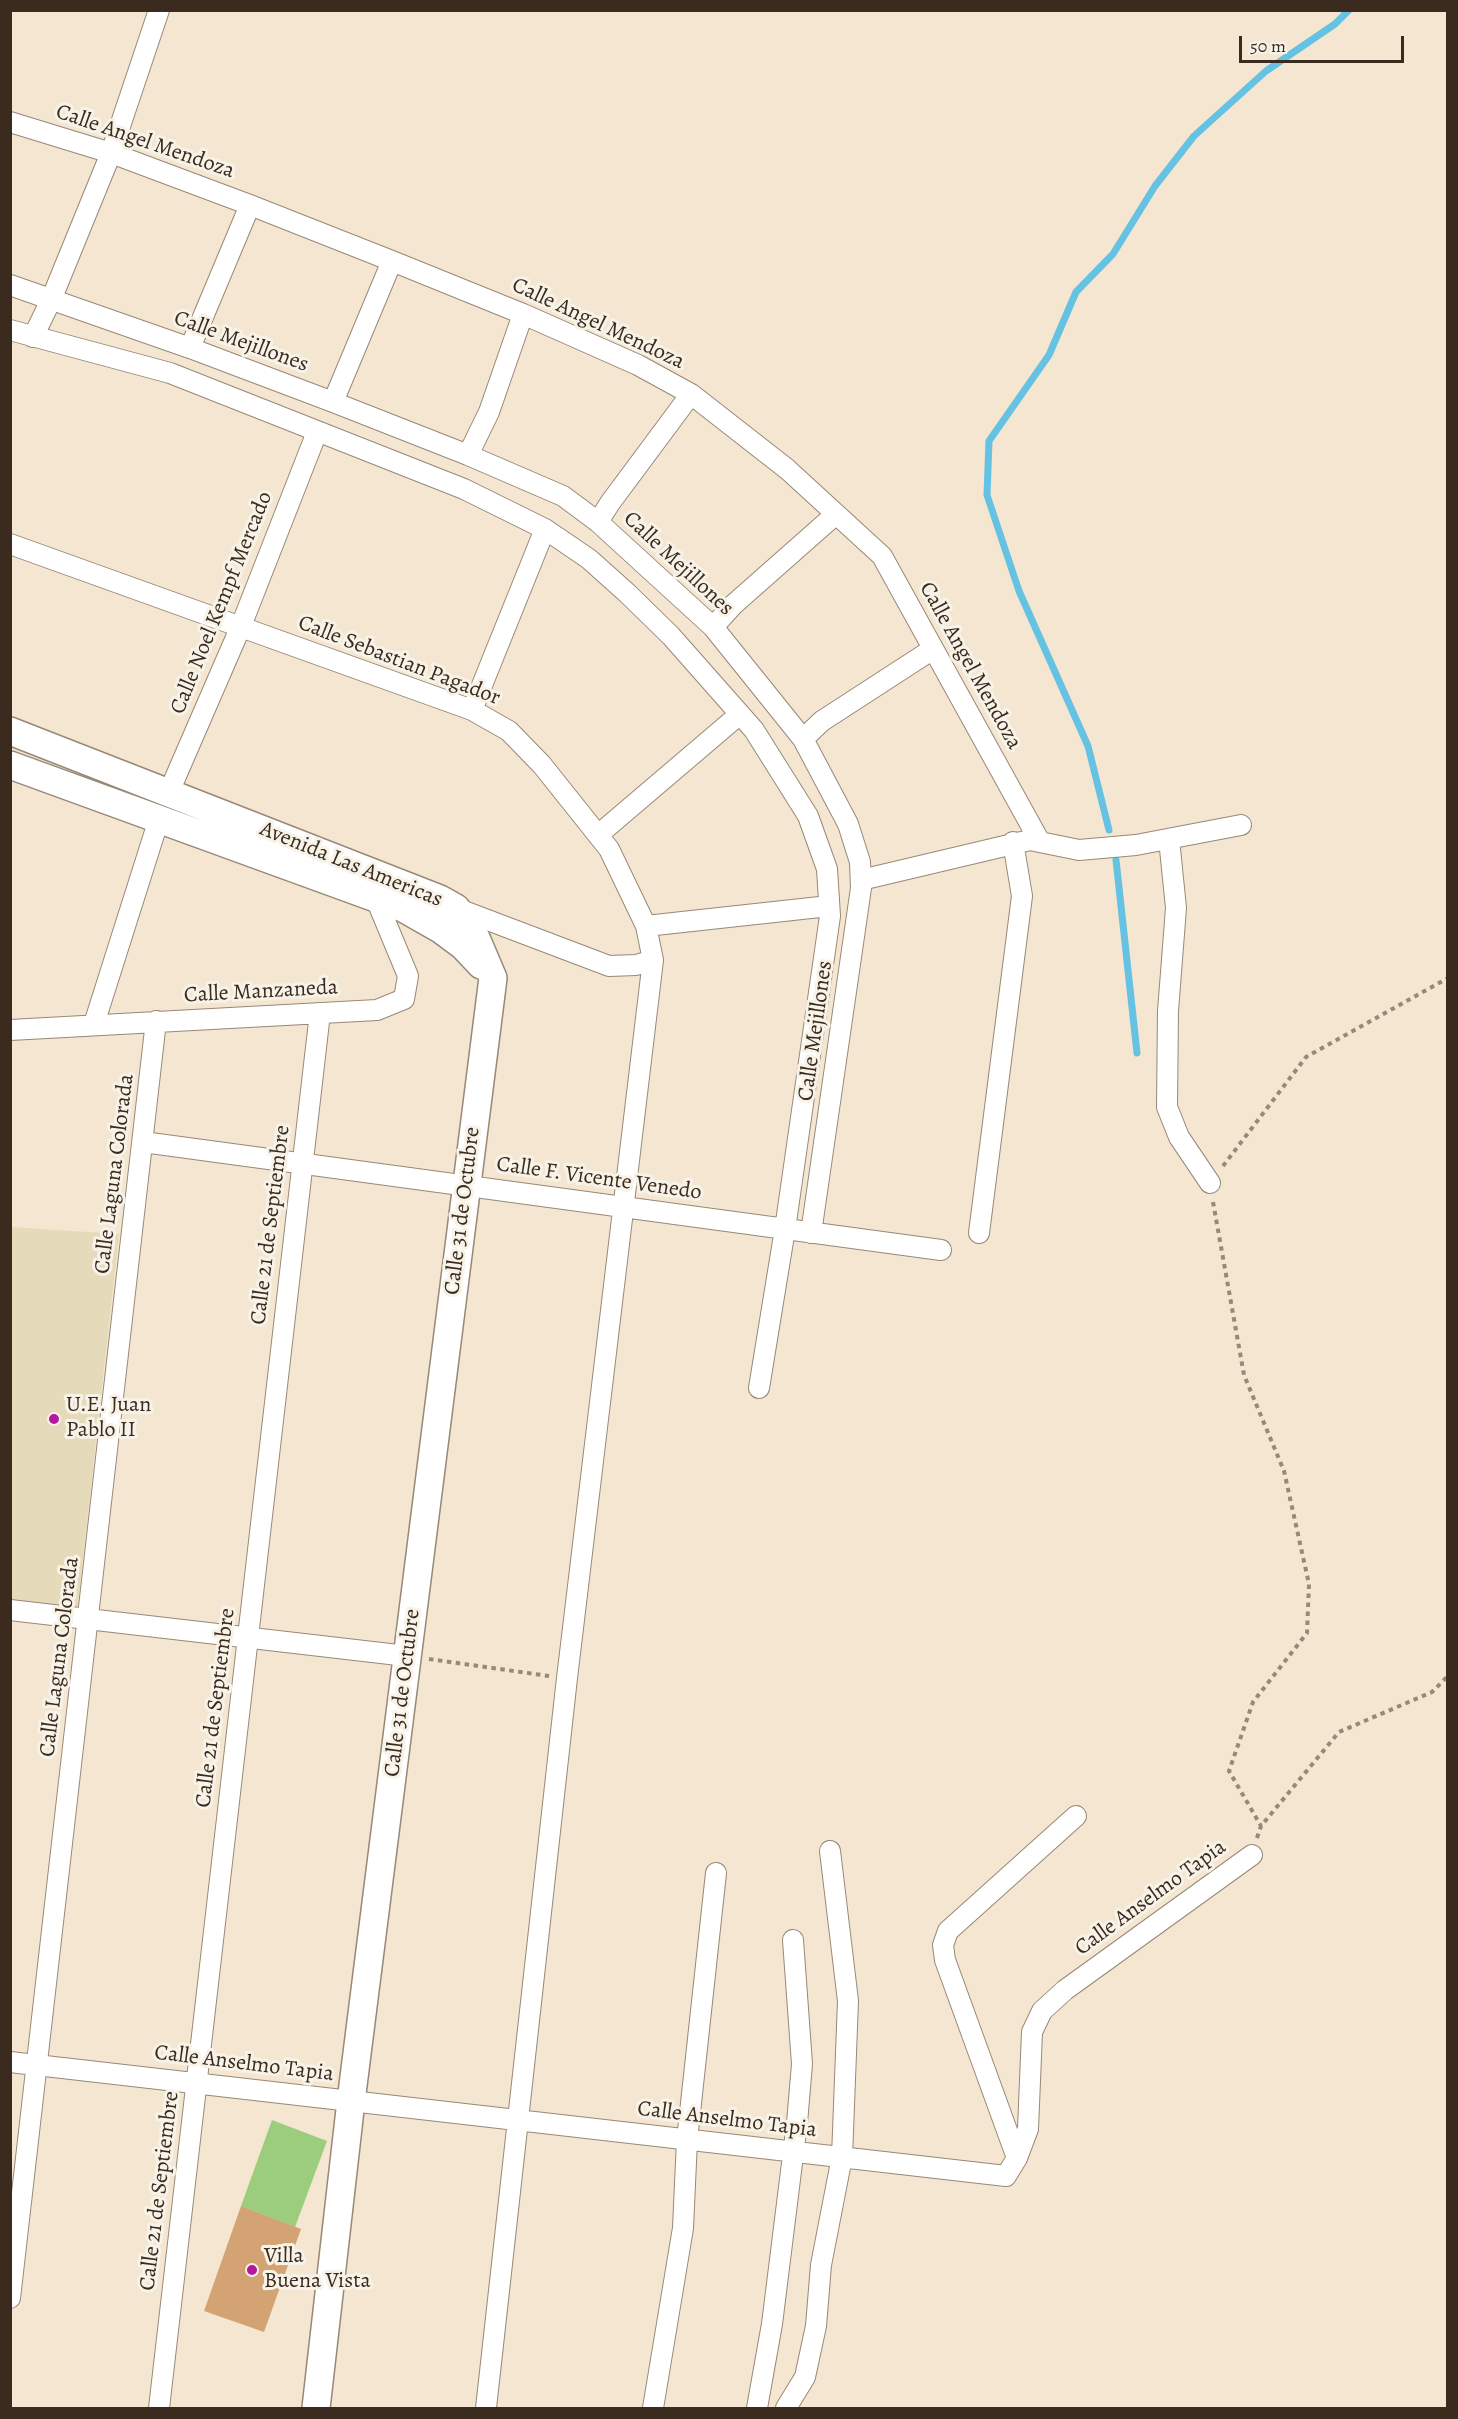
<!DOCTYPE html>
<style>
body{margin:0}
#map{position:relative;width:1458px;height:2419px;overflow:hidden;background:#f4e6d0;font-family:Alegreya,serif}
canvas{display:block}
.frame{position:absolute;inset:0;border:12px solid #3b2a1e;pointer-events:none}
.scale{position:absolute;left:1239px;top:36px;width:165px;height:27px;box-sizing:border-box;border:3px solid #3b2a1e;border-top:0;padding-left:8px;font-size:18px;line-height:21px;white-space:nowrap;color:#3b2a1e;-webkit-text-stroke:4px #f7f3e8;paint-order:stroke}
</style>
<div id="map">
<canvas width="1458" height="2419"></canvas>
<div class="frame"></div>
<div class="scale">50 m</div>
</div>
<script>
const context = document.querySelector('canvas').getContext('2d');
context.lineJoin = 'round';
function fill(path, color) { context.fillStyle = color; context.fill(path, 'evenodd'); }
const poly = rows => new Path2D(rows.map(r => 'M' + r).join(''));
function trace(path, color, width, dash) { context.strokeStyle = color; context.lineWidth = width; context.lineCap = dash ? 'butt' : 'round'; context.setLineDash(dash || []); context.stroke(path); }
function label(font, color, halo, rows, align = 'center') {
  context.font = font + ' Alegreya,serif'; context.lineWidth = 6; context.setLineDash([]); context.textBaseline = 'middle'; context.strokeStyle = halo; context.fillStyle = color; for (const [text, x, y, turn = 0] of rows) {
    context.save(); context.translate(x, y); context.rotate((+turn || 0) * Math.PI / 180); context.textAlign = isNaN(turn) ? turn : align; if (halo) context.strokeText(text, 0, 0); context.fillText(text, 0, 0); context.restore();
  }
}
fill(poly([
 [10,1227,119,1234,77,1612,11,1604]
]), '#e5dbba');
fill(poly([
 [272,2120,327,2141,295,2227,241,2206]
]), '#9bcd7d');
trace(poly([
 [1109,830,1088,746,1019,591,987,495,989,441,1049,355,1076,292,1113,254,1155,186,1194,136,1266,71,1335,24,1349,10],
 [1116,860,1137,1053]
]), '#65c2e3', 7);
fill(poly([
 [241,2206,301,2229,264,2332,204,2311]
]), '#d3a373');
const street = poly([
 [10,122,111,153,250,205,392,261,523,314,638,365,691,394,787,469,882,556,1040,842],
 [10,285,190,348,333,402,468,455,563,496,598,522,713,627,803,739,848,824,860,862,861,888,811,1233],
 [10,330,170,373,464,489,545,529,589,559,627,593,671,636,754,730,808,816,827,869,830,916,785,1229,759,1388],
 [33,337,51,300,111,153,159,10],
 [190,348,250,205],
 [333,402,392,261],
 [468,455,489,412,523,314],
 [598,522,610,503,691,394],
 [10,544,472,710,509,731,542,765,609,849,646,926,653,960,567,1678,486,2408],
 [713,627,733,605,836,514],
 [472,710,545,529],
 [803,739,822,721,933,649],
 [169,792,241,626,317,432],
 [598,835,740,714],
 [1169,839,1176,908,1168,1011,1167,1107,1179,1137,1210,1183],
 [861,880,1030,840,1079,850,1136,845,1241,825],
 [456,908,609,966,636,965,653,960],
 [646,926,829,906],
 [94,1024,159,819],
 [10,1030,377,1010,404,999,408,976,376,899],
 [143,1142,941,1250],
 [979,1233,1022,896,1013,842],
 [10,1610,407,1656],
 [10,2062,1006,2176,1017,2158,1028,2129,1032,2032,1042,2011,1065,1990,1252,1855],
 [1017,2158,945,1960,943,1945,948,1931,1076,1816],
 [10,2298,156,1021],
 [159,2408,320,1013],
 [653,2408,683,2228,687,2140,716,1873],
 [757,2408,772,2324,797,2123,802,2064,793,1940],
 [786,2408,805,2377,816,2326,821,2265,842,2157,848,2001,830,1851]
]);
const secondary = poly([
 [10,731,440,899,456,908,476,938,493,978,351,2101,316,2408],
 [10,765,403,908,440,929,463,946,481,965]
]);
trace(street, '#988877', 22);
trace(secondary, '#988877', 30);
trace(poly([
 [1223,1166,1306,1057,1448,978],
 [1213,1202,1244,1375,1284,1471,1309,1584,1307,1633,1253,1702,1229,1771,1261,1826],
 [429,1659,549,1676],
 [1257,1838,1261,1826,1339,1732,1432,1692,1448,1676]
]), '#988877', 4, [4.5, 4.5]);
trace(street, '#fff', 20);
trace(secondary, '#fff', 27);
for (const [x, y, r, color] of [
 [54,1419,6,"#b5179e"],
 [252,2270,6,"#b5179e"]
]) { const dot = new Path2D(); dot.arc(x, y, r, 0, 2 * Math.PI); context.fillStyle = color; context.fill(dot); trace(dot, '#f7f3e8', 2); }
label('22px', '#3b2a1e', '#f7f3e8', [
 ["Calle Angel Mendoza",145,142,19],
 ["Calle Angel Mendoza",598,324,25],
 ["Calle Mejillones",241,342,20],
 ["Calle Mejillones",678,564,43],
 ["Calle Noel Kempf Mercado",222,603,-68],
 ["Calle Sebastian Pagador",399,661,21],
 ["Calle Angel Mendoza",970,666,61],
 ["Avenida Las Americas",351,865,22],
 ["Calle Manzaneda",261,992,-3],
 ["Calle Mejillones",816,1031,-82],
 ["Calle Laguna Colorada",115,1174,-83],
 ["Calle F. Vicente Venedo",599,1179,8],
 ["Calle 31 de Octubre",463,1211,-83],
 ["Calle 21 de Septiembre",271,1225,-83],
 ["Calle Laguna Colorada",60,1657,-83],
 ["Calle 31 de Octubre",403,1693,-83],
 ["Calle 21 de Septiembre",216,1708,-83],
 ["Calle Anselmo Tapia",1151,1898,-36],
 ["Calle Anselmo Tapia",244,2064,7],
 ["Calle Anselmo Tapia",727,2120,7],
 ["Calle 21 de Septiembre",160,2191,-83]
]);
label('22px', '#3b2a1e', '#f7f3e8', [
 ["U.E. Juan",66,1406],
 ["Pablo II",66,1431],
 ["Villa",264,2257],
 ["Buena Vista",264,2282]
], 'left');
</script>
